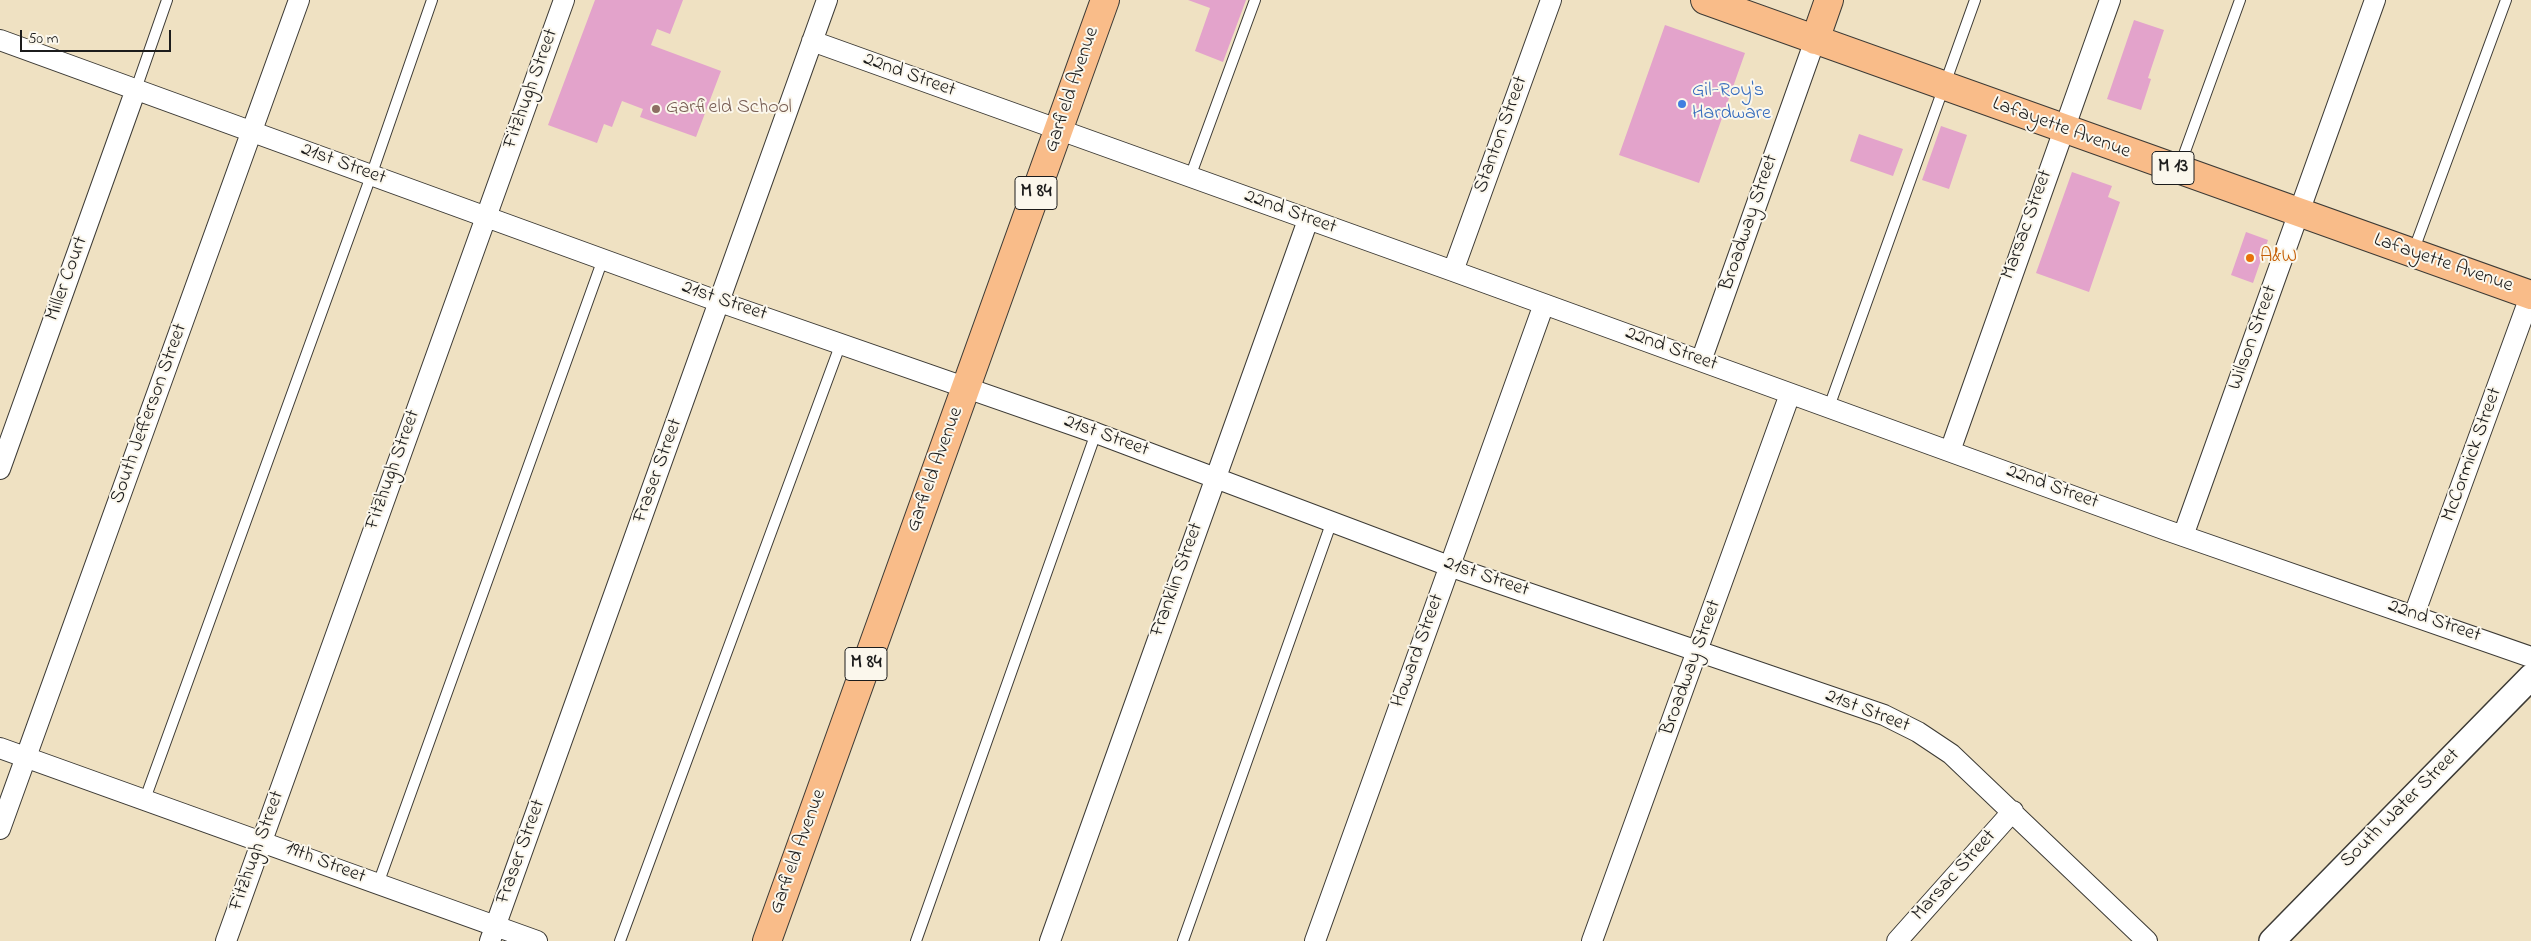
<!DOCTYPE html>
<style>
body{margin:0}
#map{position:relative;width:2531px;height:941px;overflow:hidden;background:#efe1c2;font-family:"Indie Flower",sans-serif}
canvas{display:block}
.scale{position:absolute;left:20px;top:30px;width:151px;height:22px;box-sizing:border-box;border:2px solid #1c1c1c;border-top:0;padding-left:6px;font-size:15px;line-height:18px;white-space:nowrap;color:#1c1c1c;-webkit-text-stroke:4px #fbf7ec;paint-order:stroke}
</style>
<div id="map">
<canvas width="2531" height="941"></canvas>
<div class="scale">50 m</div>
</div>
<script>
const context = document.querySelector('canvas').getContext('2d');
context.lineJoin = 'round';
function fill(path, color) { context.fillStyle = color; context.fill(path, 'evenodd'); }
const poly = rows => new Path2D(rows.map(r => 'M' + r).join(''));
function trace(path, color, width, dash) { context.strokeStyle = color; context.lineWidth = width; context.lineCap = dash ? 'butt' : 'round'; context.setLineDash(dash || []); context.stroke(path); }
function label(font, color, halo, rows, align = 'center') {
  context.font = font + ' "Indie Flower",sans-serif'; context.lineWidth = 4; context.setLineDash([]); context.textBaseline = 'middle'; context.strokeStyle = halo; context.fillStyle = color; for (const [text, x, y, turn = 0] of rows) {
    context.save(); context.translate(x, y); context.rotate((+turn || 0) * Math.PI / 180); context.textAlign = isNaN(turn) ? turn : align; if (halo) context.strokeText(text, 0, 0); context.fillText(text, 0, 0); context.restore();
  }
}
fill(poly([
 [595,0,683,0,670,34,657,29,651,45,721,71,696,137,640,117,643,109,622,101,612,127,604,124,597,143,548,125],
 [1188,0,1246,0,1223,62,1195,51,1210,8],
 [2134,20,2164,30,2148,78,2151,79,2141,110,2107,99],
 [1665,25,1745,53,1699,183,1619,155],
 [1941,126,1967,135,1949,189,1922,180],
 [1859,134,1903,149,1893,176,1850,161],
 [2072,172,2112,186,2108,197,2120,202,2089,292,2036,273],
 [2246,232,2268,240,2253,283,2231,275]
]), '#e3a3cb');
const service = poly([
 [136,89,167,0],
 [2179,168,2240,0],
 [1190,177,1255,0],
 [2413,252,2506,0],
 [1829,407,1975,0],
 [145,799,371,176,432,0],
 [378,884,603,259],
 [620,941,841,343],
 [916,941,1096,433],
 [1183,941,1332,521]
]);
const minor = poly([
 [0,40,720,302,1096,433,1449,566,1884,715,1918,732,1951,754,2147,941],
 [812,41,1453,271,2166,530,2531,657],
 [1453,271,1551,0],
 [1701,361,1815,40],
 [1950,451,2110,0],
 [0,469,136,89],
 [2183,536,2375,0],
 [2414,615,2531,294],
 [0,748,537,941],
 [0,829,299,0],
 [226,941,564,0],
 [490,941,827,0],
 [1050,941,1308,220],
 [1315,941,1544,304],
 [1592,941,1790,394],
 [1897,941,2013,811]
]);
const tertiary = poly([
 [2272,941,2531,677]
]);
const primary = poly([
 [1705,0,2531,295],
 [1815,40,1829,0],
 [767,941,1105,0]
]);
trace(service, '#3c3a35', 12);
trace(minor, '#3c3a35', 22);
trace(tertiary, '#3c3a35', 28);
trace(primary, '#3c3a35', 30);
trace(service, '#fff', 10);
trace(minor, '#fff', 20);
trace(tertiary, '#fff', 25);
trace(primary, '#f9bc89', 28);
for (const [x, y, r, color] of [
 [1682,104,5,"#3f7fe0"],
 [656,109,5,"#8d6e63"],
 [2250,258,5,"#e8710a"]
]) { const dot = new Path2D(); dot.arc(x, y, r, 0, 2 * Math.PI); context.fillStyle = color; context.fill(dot); trace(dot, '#fbf7ec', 2); }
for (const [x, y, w] of [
 [2173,168,42],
 [1036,193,42],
 [866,664,42]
]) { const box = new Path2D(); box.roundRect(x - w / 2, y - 16.5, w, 33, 4); context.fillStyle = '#fbf7ec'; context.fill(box); trace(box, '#1c1c1c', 1); }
label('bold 19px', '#1c1c1c', null, [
 ["M 13",2173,168],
 ["M 84",1036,193],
 ["M 84",866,664]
]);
label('20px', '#1c1c1c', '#fbf7ec', [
 ["22nd Street",909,76,20],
 ["Fitzhugh Street",532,89,-70],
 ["Garfield Avenue",1073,90,-71],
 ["Lafayette Avenue",2061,129,20],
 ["Stanton Street",1502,135,-70],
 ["21st Street",343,165,20],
 ["22nd Street",1290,213,20],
 ["Broadway Street",1750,223,-71],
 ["Marsac Street",2028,225,-70],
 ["Lafayette Avenue",2443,264,19],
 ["Miller Court",68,279,-70],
 ["21st Street",724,302,19],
 ["Wilson Street",2254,338,-70],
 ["22nd Street",1671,350,20],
 ["South Jefferson Street",150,414,-70],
 ["21st Street",1106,437,20],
 ["McCormick Street",2473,455,-70],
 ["Fitzhugh Street",394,470,-70],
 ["Garfield Avenue",936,470,-70],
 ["Fraser Street",659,471,-70],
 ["22nd Street",2052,488,20],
 ["21st Street",1486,578,19],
 ["Franklin Street",1178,580,-70],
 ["22nd Street",2434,622,19],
 ["Howard Street",1419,651,-70],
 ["Broadway Street",1692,668,-70],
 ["21st Street",1867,712,21],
 ["South Water Street",2401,809,-45],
 ["Fitzhugh Street",258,851,-70],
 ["Fraser Street",522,852,-70],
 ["Garfield Avenue",799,852,-70],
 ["19th Street",325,864,21],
 ["Marsac Street",1955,876,-48]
]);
label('20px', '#366cbe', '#fbf7ec', [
 ["Gil-Roy's",1692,92],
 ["Hardware",1692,115]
], 'left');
label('20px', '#785e54', '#fbf7ec', [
 ["Garfield School",666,109]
], 'left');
label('20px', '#c56008', '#fbf7ec', [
 ["A&W",2260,258]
], 'left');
</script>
